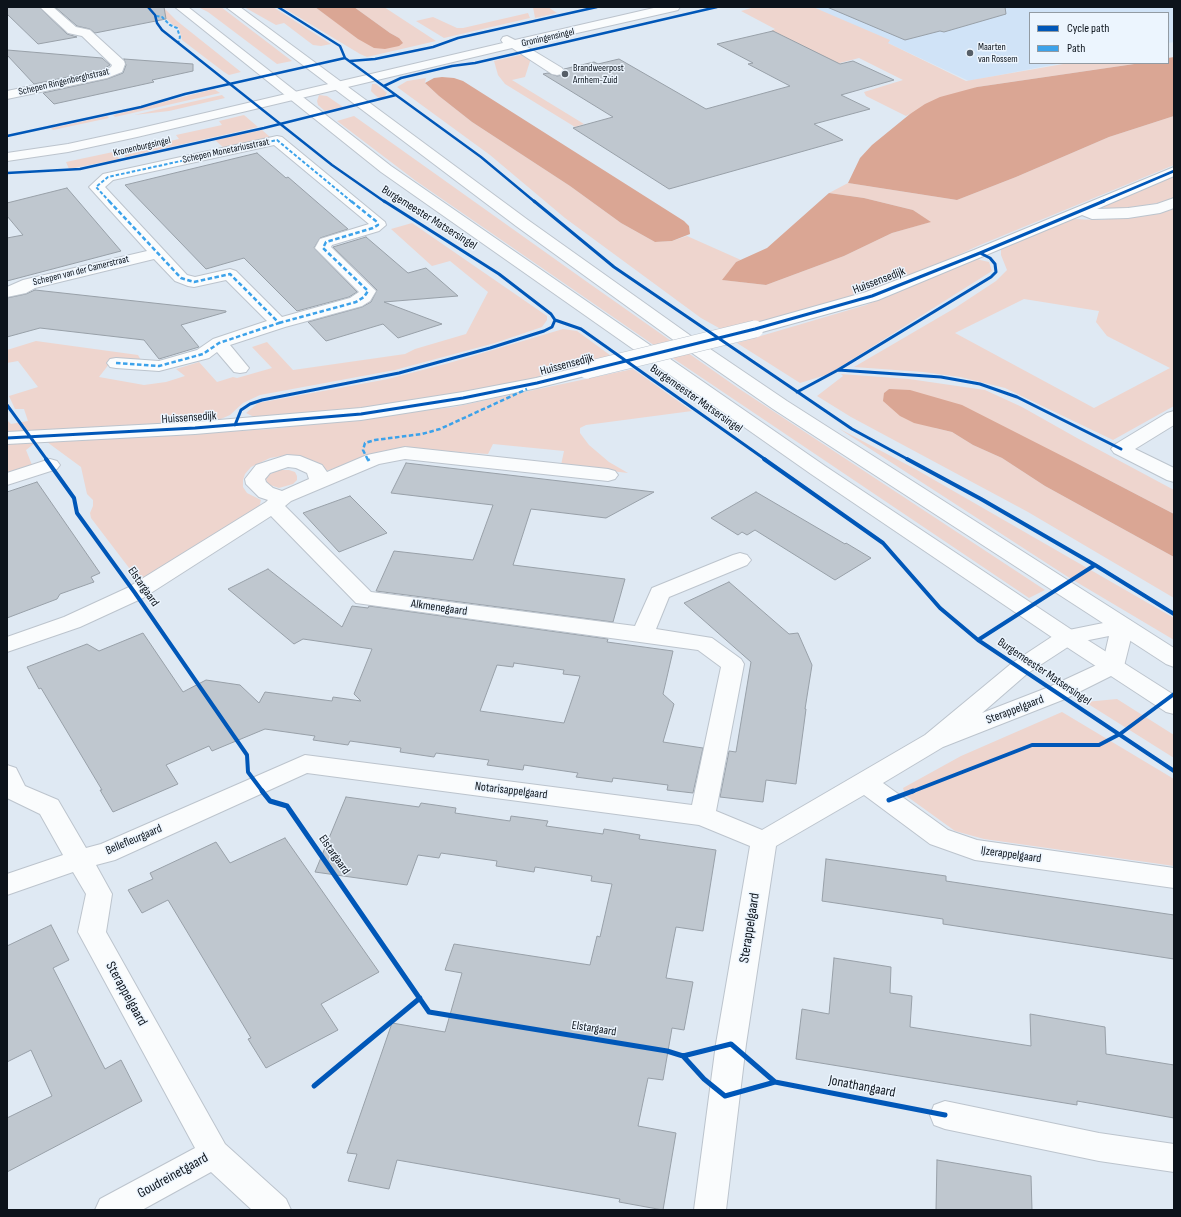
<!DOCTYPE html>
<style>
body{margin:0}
#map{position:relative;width:1181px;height:1217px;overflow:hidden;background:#dfe9f3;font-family:"Sofia Sans Condensed",sans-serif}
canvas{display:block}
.frame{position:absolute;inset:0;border:8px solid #0c131b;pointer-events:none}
.legend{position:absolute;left:1029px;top:12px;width:140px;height:52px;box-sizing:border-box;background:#ecf5fe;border:1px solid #929ba3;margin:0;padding:5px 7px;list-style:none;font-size:12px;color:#0c131b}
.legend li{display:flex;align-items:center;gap:8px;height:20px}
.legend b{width:20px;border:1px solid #929ba3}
</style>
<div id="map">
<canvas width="1181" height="1217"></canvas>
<div class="frame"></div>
<ul class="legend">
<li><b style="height:5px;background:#0057b8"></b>Cycle path</li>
<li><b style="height:5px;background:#3ca2ea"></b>Path</li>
</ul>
</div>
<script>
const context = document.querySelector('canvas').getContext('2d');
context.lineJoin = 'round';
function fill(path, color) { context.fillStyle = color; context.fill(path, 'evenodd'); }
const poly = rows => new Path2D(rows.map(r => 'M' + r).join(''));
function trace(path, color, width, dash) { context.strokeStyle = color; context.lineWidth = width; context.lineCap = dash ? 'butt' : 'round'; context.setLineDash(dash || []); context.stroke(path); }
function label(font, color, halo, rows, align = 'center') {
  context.font = font + ' "Sofia Sans Condensed",sans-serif'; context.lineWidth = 3; context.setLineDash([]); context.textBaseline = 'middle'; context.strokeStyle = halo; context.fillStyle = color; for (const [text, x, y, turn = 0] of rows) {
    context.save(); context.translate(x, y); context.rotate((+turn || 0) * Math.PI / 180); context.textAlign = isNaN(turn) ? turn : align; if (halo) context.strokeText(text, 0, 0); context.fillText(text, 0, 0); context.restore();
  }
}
fill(poly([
 [811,7,1169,7,1174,9,1174,42,1168,43,1168,13,1030,13,1030,63,1062,63,969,81]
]), '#d0e3f7');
fill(poly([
 [163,7,177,21,241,72,229,75,224,72,182,40,179,28,173,25,163,15],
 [198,7,221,7,292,61,277,64,208,12],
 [244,7,273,7,331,44,321,46,313,45,284,23,276,25],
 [282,7,315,7,364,42,399,38,390,33,354,7,384,7,436,41,367,57,360,54],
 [533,7,548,7,557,13,535,18],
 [755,7,813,7,890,40,888,43,966,81,1069,63,1141,63,977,87,910,114,906,116,866,96,864,92,903,80,859,58,790,76,817,54,771,31,775,29,741,11],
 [528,13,530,18,444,38,416,21,433,17,457,28,463,28],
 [529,53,532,55,525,77,512,80,584,124,575,127,505,84,498,75,494,61],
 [426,78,425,83,439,96,472,122,570,186,621,223,655,242,672,241,687,236,741,260,736,262,723,280,766,285,844,256,892,233,930,222,913,210,864,198,829,193,848,183,957,200,1016,177,1109,137,1174,116,1174,165,980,245,912,276,851,299,731,331,719,328,701,318,565,218,490,155,397,87,407,81],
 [372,84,376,84,386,92,387,93,385,96,380,99,375,95,371,91],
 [214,89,220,93,115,117,113,115],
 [222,95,225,98,169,111,134,115],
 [319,95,327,96,343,107,325,111,318,105,317,101],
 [244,115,258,127,126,157,120,152,179,139,176,135,222,125,219,121],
 [107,116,109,118,53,130,51,128],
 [354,116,590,284,738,388,1045,590,1029,598,671,357,416,181,337,121],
 [262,130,270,137,224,148,215,140],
 [113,152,120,159,69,169,66,162],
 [1174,176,1174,198,1159,203,1119,209,1107,209,1102,207],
 [1174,207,1174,406,1113,440,1005,388,960,377,923,372,854,367,955,308,996,281,1007,270,1001,255,1001,248,1072,219,1099,220,1131,217],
 [1024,299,1099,311,1096,322,1107,336,1170,368,1094,408,955,333],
 [412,223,547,316,547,320,542,327,495,343,395,370,260,395,243,403,230,415,214,422,7,432,7,420,11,424,28,421,24,409,15,409,9,396,38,387,18,361,7,363,7,350,36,341,138,355,142,362,113,359,99,377,144,385,166,382,185,376,176,369,199,362,217,382,233,377,237,378,272,368,252,347,267,342,293,370,405,354,415,349,466,334,488,292,450,261,432,266,391,229],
 [976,259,989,262,992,271,829,374,800,383,737,343,866,305],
 [563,329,577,331,614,358,510,384,419,402,258,419,246,413,258,403,388,379,449,363],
 [633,369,692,411,586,425,580,428,580,433,589,445,609,462,628,473,561,465,564,451,493,444,488,454,444,451,386,451,323,472,318,464,301,457,282,456,270,458,251,467,245,474,243,480,243,487,247,493,261,500,259,508,146,579,139,581,91,518,90,513,93,506,93,500,87,494,81,467,47,442,270,429,454,407],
 [841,374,909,379,985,390,1022,407,1077,438,1174,490,1174,514,1080,465,889,389,884,393,935,428,952,432,973,445,1002,458,1045,486,1174,557,1174,598,1028,512,851,417,817,396,843,376],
 [838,428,917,470,1174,618,1174,640,1068,577],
 [35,443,26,450,32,465,28,468,7,475,7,444],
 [278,470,289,470,295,472,297,476,297,480,293,484,279,488,267,484,266,480,267,476],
 [1117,699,1174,735,1174,758,1085,702],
 [1062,712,1174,779,1174,866,984,839,955,831,905,795,903,788,961,756]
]), '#eed5ce');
fill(poly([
 [315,7,354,7,390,33,399,38,403,43,399,46,385,49,374,48,358,39],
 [1174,57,1174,116,1109,137,1016,177,957,200,848,183,860,158,872,145,910,114,925,104,940,97,977,87,1141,63,1168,63,1168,58],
 [442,77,454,78,463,81,684,221,689,226,690,234,672,241,655,242,621,223,570,186,472,122,439,96,425,83,434,78],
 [829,193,864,198,913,210,931,222,892,233,844,256,766,285,722,280,736,262,767,248],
 [889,389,910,390,962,405,1080,465,1174,514,1174,557,1045,486,1002,458,973,445,952,432,914,423,900,416,883,401,884,393]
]), '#daa694');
const building = poly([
 [7,7,39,7,67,34,77,37,38,44,7,14,7,7],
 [55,7,164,7,166,19,95,33,90,29,77,26,55,7],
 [827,7,1005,7,1006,14,944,32,940,31,905,40,827,7],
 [773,31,840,64,853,61,894,80,841,95,870,109,814,124,843,140,669,189,573,128,613,117,543,74,548,73,557,76,563,75,565,72,564,69,594,62,598,64,619,59,706,109,790,86,748,64,753,63,717,44,773,31],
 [7,50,102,58,110,65,102,70,34,84,7,55,7,50],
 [124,59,193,64,193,71,152,80,154,82,54,104,43,93,107,79,123,73,126,65,124,59],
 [257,153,286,178,288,177,348,229,320,238,314,248,357,292,349,297,297,311,244,258,206,269,125,185,257,153],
 [67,188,121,251,7,281,7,238,23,235,7,216,7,203,67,188],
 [366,237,408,273,426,268,458,296,384,302,442,324,398,338,383,324,326,341,308,322,362,307,371,302,377,290,333,247,366,237],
 [35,290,226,311,226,312,181,325,199,347,159,359,144,340,40,328,7,337,7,298,26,294,35,290],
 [406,463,654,492,606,518,531,509,513,565,625,579,613,622,376,591,394,551,473,560,493,505,391,493,406,463],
 [37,482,100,573,91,577,94,582,60,594,57,599,7,618,7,492,37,482],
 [756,492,845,544,846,543,871,558,835,580,755,530,747,535,742,532,738,535,711,518,756,492],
 [350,496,387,533,339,552,303,513,350,496],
 [268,569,342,627,352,606,368,608,369,606,608,639,607,642,673,651,663,694,674,704,663,742,703,748,693,793,667,790,668,785,613,778,612,782,576,777,578,773,524,765,523,770,487,765,489,760,436,753,434,757,400,752,401,748,350,741,348,745,313,740,315,736,265,729,212,751,209,746,166,765,178,784,113,812,100,790,102,790,41,688,39,689,27,667,87,644,99,651,143,633,183,692,206,680,240,685,259,703,265,692,332,701,333,697,361,701,354,694,372,649,303,639,294,644,228,589,268,569],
 [514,663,564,670,563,674,580,676,564,723,480,711,497,665,513,667,514,663],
 [729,582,789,634,798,633,812,665,805,709,806,709,796,784,766,780,763,802,720,797,729,751,736,752,751,662,684,603,729,582],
 [346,797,419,807,421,803,456,808,455,813,510,821,511,816,548,821,546,826,603,834,604,829,640,835,639,839,716,850,703,931,676,927,666,978,693,982,684,1030,672,1028,663,1080,648,1078,638,1126,676,1133,663,1210,619,1202,620,1199,397,1160,389,1189,348,1181,357,1154,347,1153,392,1023,445,1032,462,973,445,970,454,944,590,965,597,936,600,937,612,884,591,881,592,876,535,867,534,872,496,866,497,861,441,853,439,858,418,855,407,885,315,872,346,797],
 [285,838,379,972,321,1004,338,1030,266,1068,248,1039,251,1038,168,900,142,913,128,890,153,879,150,873,216,842,230,863,285,838],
 [826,859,946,876,946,881,1174,915,1174,959,943,924,943,919,822,901,826,859],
 [51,925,69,960,53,968,105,1069,121,1060,142,1101,7,1172,7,1118,52,1096,31,1050,7,1062,7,946,51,925],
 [834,958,891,967,890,993,912,996,910,1027,1031,1046,1030,1014,1105,1027,1106,1054,1174,1065,1174,1118,1077,1101,1077,1105,796,1059,802,1009,829,1014,834,958],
 [937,1160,1031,1176,1032,1210,936,1210,937,1160]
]);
fill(building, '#bfc7cf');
trace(building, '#98a0a8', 1);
const minor = poly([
 [40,7,53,7,76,27,90,30,124,61,125,64,122,72,107,78,7,99,7,91,103,71,111,67,112,65,82,36,68,33,40,7],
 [658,7,680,7,678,10,674,11,524,45,562,68,564,71,562,74,557,75,552,74,512,48,137,137,68,152,7,161,7,153,68,144,137,129,503,43,501,40,503,37,507,36,515,40,658,7],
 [277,136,282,137,385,222,386,225,379,231,332,245,331,247,376,291,370,301,362,306,285,327,230,345,249,368,246,372,240,373,234,372,217,352,209,358,159,371,116,368,110,367,107,363,110,359,116,358,159,361,197,350,213,339,267,321,226,280,194,287,188,286,175,281,154,259,35,288,26,293,7,297,7,287,23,280,147,251,89,187,103,174,277,136],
 [274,145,369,224,320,239,315,248,359,292,350,298,282,317,236,271,230,269,195,277,187,275,105,187,113,180,274,145],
 [1174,167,1174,176,1097,209,1128,208,1157,204,1174,198,1174,208,1160,213,1128,218,1092,219,1082,215,878,300,755,334,749,333,746,329,749,325,866,292,974,250,1174,167],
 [587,365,593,366,596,370,593,374,537,388,463,404,361,420,195,434,7,444,7,432,195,422,361,408,463,392,536,378,587,365],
 [1174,411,1174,425,1135,449,1174,468,1174,482,1167,480,1114,453,1111,449,1114,445,1167,413,1174,411],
 [405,447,608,469,615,471,618,475,615,479,608,481,405,459,379,464,291,501,285,506,371,592,635,626,652,588,733,555,740,553,747,555,751,560,747,565,669,597,656,629,712,638,741,659,744,664,716,811,762,830,925,735,1012,663,1059,632,1123,619,1131,621,1134,626,1124,666,1121,671,1065,699,943,747,883,783,948,830,977,840,1174,868,1174,888,975,860,930,844,864,795,776,846,746,1044,726,1210,694,1210,716,1044,750,846,699,825,307,773,115,860,96,865,112,894,106,932,225,1144,286,1199,291,1210,252,1210,211,1172,142,1210,95,1210,100,1199,195,1148,78,932,86,894,73,872,7,895,7,874,63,855,40,814,7,798,7,765,16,768,25,786,58,800,86,848,101,844,305,755,692,805,721,667,698,650,356,603,271,516,143,598,80,627,7,652,7,637,64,617,127,588,266,502,268,500,259,497,246,484,245,479,256,465,287,455,300,456,322,465,327,472,367,455,405,447],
 [288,467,296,468,307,473,309,479,282,491,273,488,266,482,265,479,270,473,288,467],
 [1109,636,1103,662,1049,687,982,713,1028,673,1074,643,1109,636],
 [50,459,57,461,60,465,57,469,7,485,7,473,50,459],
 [945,1101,1099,1133,1174,1144,1174,1172,1099,1161,945,1129,934,1125,930,1115,934,1105,945,1101]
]);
const major = poly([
 [175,7,188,7,391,166,825,466,1075,632,1174,695,1174,714,1166,712,1059,642,811,474,381,172,175,7],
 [226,7,240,7,528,220,691,336,787,401,1174,648,1174,667,1166,664,773,409,679,344,516,226,226,7]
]);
trace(minor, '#bcc4cd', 2);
trace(major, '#bcc4cd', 2);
fill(minor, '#fafcfd');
fill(major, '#fafcfd');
const minorBridge = poly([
 [587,370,755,329]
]);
trace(minorBridge, '#bcc4cd', 18, []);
trace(minorBridge, '#fafcfd', 17);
trace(poly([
 [156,16,162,17,170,25,177,28,180,37,178,43],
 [110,202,96,187,108,177,277,140,352,202]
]), '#3ca2ea', 2, [3.5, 2]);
trace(poly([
 [109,201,181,278,194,282,230,274,279,323],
 [279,323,356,302,364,297,368,291,323,248,326,242,373,228,378,225,377,222,351,201],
 [116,363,159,366,203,354,219,343,279,323],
 [368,460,363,450,365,443,375,440,422,434,440,429,527,389]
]), '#3ca2ea', 2.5, [4.5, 2.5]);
trace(poly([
 [368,459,369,461]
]), '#3ca2ea', 3, [6, 3]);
trace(poly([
 [148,7,155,15,157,23,162,30,332,165,385,202],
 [278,7,340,46,345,58,481,157,535,202],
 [350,61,375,59,433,47,458,38,597,7],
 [384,86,401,78,452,66,475,63,717,7],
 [7,136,141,107,185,94,345,58],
 [7,173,80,169,264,128,396,95],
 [1101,202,1174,171]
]), '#0057b8', 2.5);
trace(poly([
 [384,201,499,274,551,314,555,320,581,329,766,460],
 [534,201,614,267,852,429,909,460],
 [838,370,941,377,980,384,1017,397,1121,449],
 [797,392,838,370,991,277,996,272,995,264,990,258,980,253],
 [7,405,47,460],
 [235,425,241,410,250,404,262,400,399,373,490,348,544,331,552,327,555,320],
 [7,438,195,428,361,414,463,398,537,383,755,329,872,296,980,253,1104,201]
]), '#0057b8', 3);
trace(poly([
 [46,459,74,498,77,513,135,593,247,755,248,772,263,792],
 [764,459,883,543,940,608,978,640,1174,771],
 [907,459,981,499,1095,565,1174,614],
 [978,640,1095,565],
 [911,792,1032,745,1099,745,1120,734,1174,694]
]), '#0057b8', 4);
trace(poly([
 [262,791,270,801,287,806,429,1012,667,1051,683,1056,731,1044,775,1082],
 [889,800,913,791],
 [683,1056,704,1079,725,1096,775,1082,945,1115],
 [314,1086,420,998]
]), '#0057b8', 5);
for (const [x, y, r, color] of [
 [970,53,4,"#565e67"],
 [565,74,4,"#565e67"]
]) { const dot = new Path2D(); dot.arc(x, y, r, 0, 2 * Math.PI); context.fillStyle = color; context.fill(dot); trace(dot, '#ecf5fe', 1.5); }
label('10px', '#0c131b', '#ecf5fe', [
 ["Groningensingel",548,38,-13],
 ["Schepen Ringenberghstraat",64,82,-13],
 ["Kronenburgsingel",142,147,-13],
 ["Schepen Monetariusstraat",226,151,-12],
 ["Schepen van der Camerstraat",81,271,-14]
]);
label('10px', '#0c131b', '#ecf5fe', [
 ["Maarten",978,47],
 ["van Rossem",978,59],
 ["Brandweerpost",573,68],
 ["Arnhem-Zuid",573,80]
], 'left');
label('12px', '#0c131b', '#ecf5fe', [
 ["Burgemeester Matsersingel",429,218,32],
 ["Huissensedijk",879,281,-21],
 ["Huissensedijk",567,365,-15],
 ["Burgemeester Matsersingel",696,399,35],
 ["Huissensedijk",189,418,-4],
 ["Elstargaard",143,587,55],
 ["Alkmenegaard",439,608,8],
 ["Burgemeester Matsersingel",1044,672,34],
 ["Sterappelgaard",1015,710,-21],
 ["Notarisappelgaard",511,791,7],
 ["Bellefleurgaard",134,840,-23],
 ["Elstargaard",334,855,55],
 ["IJzerappelgaard",1011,855,8],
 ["Elstargaard",594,1029,9]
]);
label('14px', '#0c131b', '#ecf5fe', [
 ["Sterappelgaard",750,928,-81],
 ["Sterappelgaard",126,994,61],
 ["Jonathangaard",862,1087,11],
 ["Goudreinetgaard",173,1176,-29]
]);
</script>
